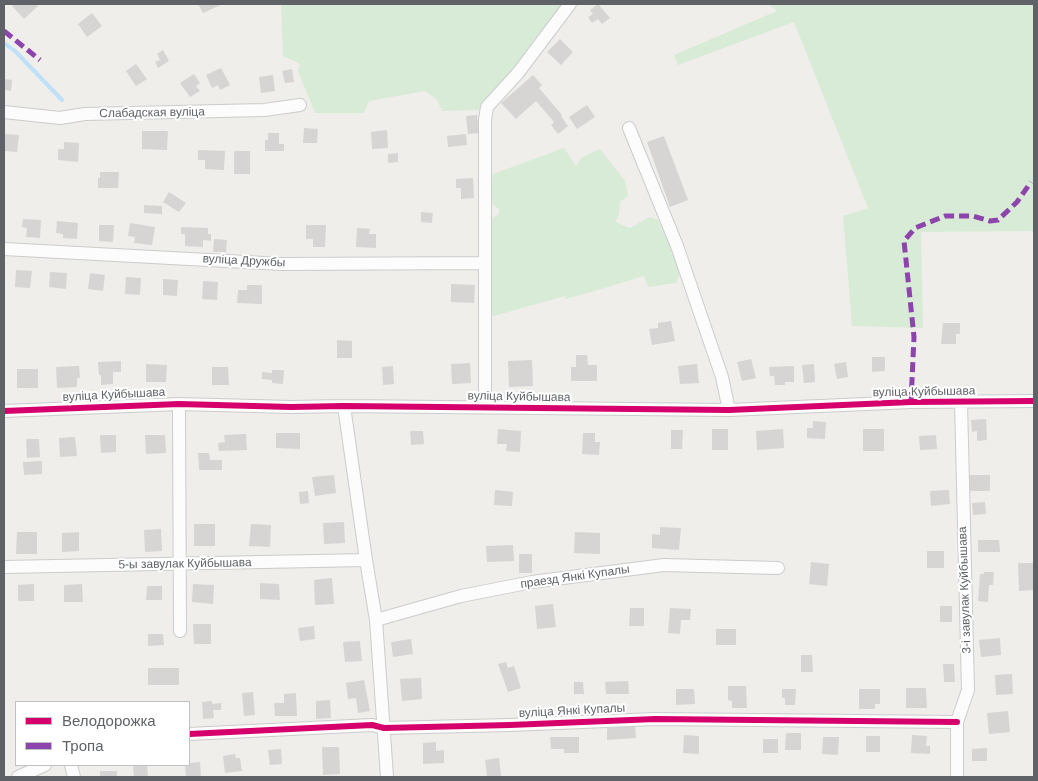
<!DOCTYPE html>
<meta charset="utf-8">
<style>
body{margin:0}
#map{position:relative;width:1038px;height:781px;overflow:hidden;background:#efeeea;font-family:Helvetica,sans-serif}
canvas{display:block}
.frame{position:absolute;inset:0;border:5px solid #5f6368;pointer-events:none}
.legend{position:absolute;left:15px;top:701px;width:175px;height:65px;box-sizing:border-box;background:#fff;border:1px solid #bfc1c3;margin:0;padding:6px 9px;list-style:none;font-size:15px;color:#5f6368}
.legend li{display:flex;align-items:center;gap:10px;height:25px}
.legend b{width:25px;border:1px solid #bfc1c3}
</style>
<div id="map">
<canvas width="1038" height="781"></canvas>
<div class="frame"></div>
<ul class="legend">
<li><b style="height:6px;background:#d6006c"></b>Велодорожка</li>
<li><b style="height:6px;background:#8e44ad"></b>Тропа</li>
</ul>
</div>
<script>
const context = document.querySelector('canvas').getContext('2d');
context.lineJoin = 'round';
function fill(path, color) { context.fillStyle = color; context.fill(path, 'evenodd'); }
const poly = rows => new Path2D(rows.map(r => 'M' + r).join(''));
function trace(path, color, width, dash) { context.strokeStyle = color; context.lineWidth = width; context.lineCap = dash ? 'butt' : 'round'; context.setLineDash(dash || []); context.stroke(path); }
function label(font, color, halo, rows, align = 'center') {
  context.font = font + ' Helvetica,sans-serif'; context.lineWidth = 4; context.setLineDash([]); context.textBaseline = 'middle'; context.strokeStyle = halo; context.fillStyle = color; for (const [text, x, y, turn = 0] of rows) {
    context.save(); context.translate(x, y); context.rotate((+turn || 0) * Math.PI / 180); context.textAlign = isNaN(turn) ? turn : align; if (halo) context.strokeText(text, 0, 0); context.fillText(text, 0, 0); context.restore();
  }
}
fill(poly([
 [281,4,565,4,532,42,530,49,516,68,479,110,442,111,437,100,425,91,369,101,364,113,315,113,298,71,300,64,283,56],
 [768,4,1034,4,1034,231,921,232,923,328,852,326,843,216,868,208,794,22,678,65,674,55,777,11],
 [564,148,576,166,582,157,600,149,625,181,628,196,620,202,619,214,615,222,630,228,650,217,658,220,675,256,680,273,676,283,648,287,644,276,591,292,566,299,565,296,494,316,490,310,491,219,499,214,499,209,493,205,490,186,493,174]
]), '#d8ebd6');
trace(poly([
 [4,43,15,51,62,100]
]), '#bfe0f9', 4);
fill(poly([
 [15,4,36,4,38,6,24,19,12,6],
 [198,4,223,4,203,13],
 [598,4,610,18,602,24,598,19,592,23,588,17,593,14,590,10],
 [92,13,102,26,87,37,78,24],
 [560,39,573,52,561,65,547,52],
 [163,50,169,61,158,68,155,62,160,60,157,54],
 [136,64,147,79,136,86,126,71],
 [221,68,230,85,220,90,218,85,212,88,206,75],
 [292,69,294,82,285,83,282,71],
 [194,74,200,83,196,86,200,91,190,97,180,83],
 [273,75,275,91,261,93,259,77],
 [533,75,542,85,539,88,562,115,561,116,568,126,558,134,551,125,554,122,536,101,516,119,501,103],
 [4,79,12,80,11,91,5,90,5,94,4,94],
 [587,105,595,117,577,129,569,117],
 [477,115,479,133,468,134,466,116],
 [304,128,318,129,317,143,303,143],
 [387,130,388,148,372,149,371,132],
 [142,131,168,131,167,150,142,149],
 [268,133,279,133,279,144,284,144,284,151,265,151,265,140,268,140],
 [4,134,19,135,17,152,4,151],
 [466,134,467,145,448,147,447,136],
 [664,136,688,200,670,207,647,142],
 [64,142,79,143,78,162,58,160,58,149,64,149],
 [198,150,225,151,224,170,205,169,205,160,198,160],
 [234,151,250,151,250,174,234,174],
 [398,153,398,162,388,163,388,154],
 [100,172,119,172,118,188,98,188,98,178,100,178],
 [473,178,474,198,461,199,461,188,456,188,456,179],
 [169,192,186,203,179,212,163,202],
 [144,205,162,206,162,214,144,213],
 [421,212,433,213,432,223,421,222],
 [23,219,41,220,40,238,26,237,27,228,22,227],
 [57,221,78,223,77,239,63,238,63,234,56,233],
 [130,223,155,227,152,245,134,243,135,237,128,236],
 [99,225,114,225,113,242,99,241],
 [306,225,326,225,325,247,313,247,313,239,306,239],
 [181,227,208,228,208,234,211,234,211,241,203,240,203,247,185,246,185,234,181,234],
 [357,228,370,229,369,234,376,234,376,248,356,247],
 [214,239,227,240,226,252,213,252],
 [16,270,32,271,30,288,15,287],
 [50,272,67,273,66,289,49,287],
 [90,273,105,275,103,291,88,289],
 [126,277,141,278,140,295,125,294],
 [163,279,178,280,177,296,163,295],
 [203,281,218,282,217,300,202,299],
 [451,284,475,285,474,303,451,302],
 [247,285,262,285,262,304,237,303,238,290,247,290],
 [671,321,675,341,652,345,649,329,658,328,658,323],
 [943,323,960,323,960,334,956,334,956,344,941,344],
 [337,340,352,341,352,358,337,358],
 [576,355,587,355,588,365,597,365,597,381,571,381,571,367,576,367],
 [872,357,885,357,885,371,872,372],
 [751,359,756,378,742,381,737,362],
 [532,360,533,386,509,387,508,361],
 [121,361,121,372,113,372,113,384,101,385,101,375,99,375,98,362],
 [846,362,848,377,837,379,834,364],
 [470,363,471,383,452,384,451,364],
 [146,364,167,365,166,382,146,382],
 [697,364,699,383,680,384,678,366],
 [814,364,815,382,804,383,802,365],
 [79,366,80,378,77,378,77,387,57,388,56,367],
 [393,366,394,384,383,385,382,367],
 [794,366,794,382,785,382,785,385,775,385,774,376,770,376,769,367],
 [212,367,228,367,229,385,212,385],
 [17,369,38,369,38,388,17,388],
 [272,370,284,370,283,384,272,383,272,380,262,379,262,372,272,373],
 [986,419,987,440,977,441,977,431,972,432,971,420],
 [813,421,826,422,825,439,807,438,807,428,813,428],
 [498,429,521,431,520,452,506,451,507,444,497,444],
 [712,429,728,429,728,450,712,450],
 [783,429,784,448,757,450,756,431],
 [863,429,884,429,884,451,863,451],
 [671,430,683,430,682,449,671,449],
 [410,431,423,431,424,444,411,445],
 [276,433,300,433,300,449,276,448],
 [583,433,595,433,595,442,600,442,599,455,582,454],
 [246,434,247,450,219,451,218,443,225,442,224,435],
 [100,435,116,435,116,452,101,453],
 [145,435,165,435,166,453,146,454],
 [936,435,937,449,920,450,919,436],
 [75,437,77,456,60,457,59,438],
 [26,439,39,439,40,457,27,458],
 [198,453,209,453,210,460,222,460,222,470,199,470],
 [42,461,42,474,24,475,23,462],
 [334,475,336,493,315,496,312,477],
 [969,475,990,475,990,491,970,491],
 [495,490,513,492,512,506,494,505],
 [949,490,950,504,931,506,930,491],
 [308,491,309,503,300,504,299,492],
 [985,502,986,514,973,515,972,503],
 [344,522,345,543,324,544,323,523],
 [194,524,215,524,215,546,194,546],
 [251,524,271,525,270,547,249,546],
 [660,527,681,528,679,550,652,548,652,534,660,535],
 [161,529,162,551,145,552,144,530],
 [17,532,37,532,37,554,16,554],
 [79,532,79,551,62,552,62,533],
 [575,532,600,533,600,554,574,553],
 [978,540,999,540,1000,552,978,552],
 [513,545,514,561,487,562,486,546],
 [927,551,944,551,944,568,927,568],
 [519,554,532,554,532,573,519,573],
 [811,562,829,564,827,586,809,584],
 [1018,563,1034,563,1034,590,1019,591],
 [984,572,994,572,993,585,989,585,988,602,978,601,980,574,984,574],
 [332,578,334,604,315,605,314,580],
 [260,583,279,584,280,600,260,599],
 [34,584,34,601,18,601,18,585],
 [82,584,83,602,64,602,64,585],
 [193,584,214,585,213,604,192,602],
 [147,586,162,586,162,600,146,600],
 [553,604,556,627,537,629,535,606],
 [940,606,952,606,952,622,940,622],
 [630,608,644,608,644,626,629,626],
 [670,608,691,609,690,620,681,620,680,634,668,633],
 [193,624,211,624,211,644,194,644],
 [314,626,315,639,300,641,298,628],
 [716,629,736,629,736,645,716,645],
 [148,634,163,634,164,645,148,646],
 [1000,638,1001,655,981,657,979,640],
 [411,639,413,654,393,657,391,642],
 [360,641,362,661,345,662,343,642],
 [801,655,812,655,813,672,801,672],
 [506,662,508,668,514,666,521,688,508,692,498,664],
 [943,664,954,664,955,682,944,682],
 [148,668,179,668,179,685,148,685],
 [1012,674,1013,694,996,695,995,675],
 [421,678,422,699,402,701,400,679],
 [364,680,370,711,358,713,356,698,348,699,346,683],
 [628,681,629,694,606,694,605,682],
 [574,682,583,682,584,694,574,694],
 [728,686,746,686,747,708,732,708,732,701,728,700],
 [906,688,926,688,927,708,906,708],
 [676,689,694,689,695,704,676,705],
 [782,689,796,689,795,705,785,705,785,698,782,698],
 [859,689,880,689,880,704,875,704,875,709,859,709],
 [253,692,255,715,244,716,242,693],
 [296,693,297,716,275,716,274,703,284,703,284,694],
 [330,700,331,718,316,719,316,701],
 [212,701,212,704,221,703,221,710,213,710,214,718,203,719,202,702],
 [1008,711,1010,732,989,734,987,713],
 [635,726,636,738,607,740,607,728],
 [786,733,801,733,801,750,785,750],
 [684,735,699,736,699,754,683,753],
 [912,735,927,736,926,746,930,746,930,754,911,753],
 [866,736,880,736,880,752,866,752],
 [550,737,579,737,579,753,564,753,564,749,551,749],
 [823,737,839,737,838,755,822,754],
 [763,739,778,739,778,753,763,753],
 [436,742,436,751,444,750,444,763,423,764,423,743],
 [322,747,339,747,340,774,323,775],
 [987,748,987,761,972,761,972,749],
 [281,749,282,764,270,765,268,750],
 [235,754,236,758,240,758,242,771,225,773,223,756],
 [499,758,501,776,487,777,485,760],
 [200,762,201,777,186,777,185,765,189,765,189,763],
 [133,765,147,765,148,777,134,777],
 [100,771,117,771,117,777,100,777]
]), '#d6d5d3');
const minor = poly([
 [4,112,60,118,85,114,264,110,300,105],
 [629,128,677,246,722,377,729,410],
 [4,249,282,264,484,263],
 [179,404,180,631],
 [344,406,366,560,376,620,387,777],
 [485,407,485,120,487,107,518,73,570,4],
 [4,411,179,404,291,407,344,406,729,410,911,402,1034,401],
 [4,567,366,560],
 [376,620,461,596,532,582,664,565,778,568],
 [189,734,372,725,384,728,510,725,655,719,957,722],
 [71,765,74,777],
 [18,777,45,765],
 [957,777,957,722,968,690,961,402]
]);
trace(minor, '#cbcccc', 14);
trace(minor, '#fdfcfc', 12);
trace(poly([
 [4,31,40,60],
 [911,402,914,337,904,241,915,228,945,216,973,216,990,221,998,220,1017,202,1031,182]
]), '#8e44ad', 5, [10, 5]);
trace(poly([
 [4,411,179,404,291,407,344,406,729,410,911,402,1034,401],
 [189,734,372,725,384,728,510,725,655,719,957,722]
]), '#d6006c', 6);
label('12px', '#5f6368', '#fff', [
 ["Слабадская вуліца",152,113,-1],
 ["вуліца Дружбы",244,261,3],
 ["вуліца Куйбышава",924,392,-1],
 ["вуліца Куйбышава",114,395,-3],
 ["вуліца Куйбышава",519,397,1],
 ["5-ы завулак Куйбышава",185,564,-1],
 ["праезд Янкі Купалы",575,577,-8],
 ["3-і завулак Куйбышава",965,590,-92],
 ["вуліца Янкі Купалы",572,711,-3]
]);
</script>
